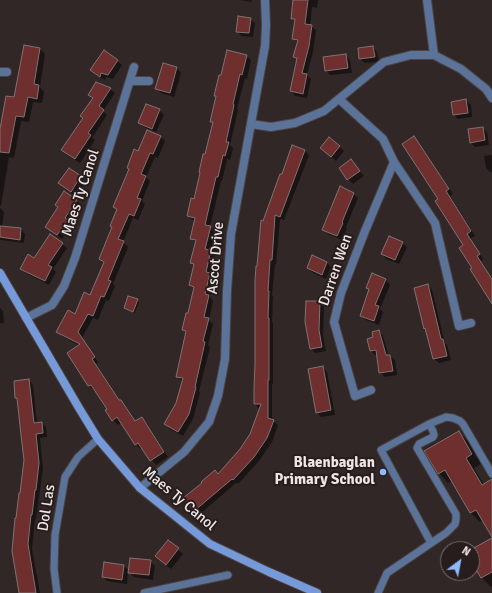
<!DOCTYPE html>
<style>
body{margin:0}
#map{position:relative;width:492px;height:593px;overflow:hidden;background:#312726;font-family:Signika,sans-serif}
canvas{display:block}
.north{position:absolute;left:440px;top:541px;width:40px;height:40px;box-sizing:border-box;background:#271d1d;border:1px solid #776e6d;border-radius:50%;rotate:32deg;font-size:11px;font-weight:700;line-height:16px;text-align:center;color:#eee7e6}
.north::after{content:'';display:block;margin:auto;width:14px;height:18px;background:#90b8fd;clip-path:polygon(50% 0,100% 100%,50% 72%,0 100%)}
</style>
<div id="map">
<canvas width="492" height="593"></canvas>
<div class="north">N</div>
</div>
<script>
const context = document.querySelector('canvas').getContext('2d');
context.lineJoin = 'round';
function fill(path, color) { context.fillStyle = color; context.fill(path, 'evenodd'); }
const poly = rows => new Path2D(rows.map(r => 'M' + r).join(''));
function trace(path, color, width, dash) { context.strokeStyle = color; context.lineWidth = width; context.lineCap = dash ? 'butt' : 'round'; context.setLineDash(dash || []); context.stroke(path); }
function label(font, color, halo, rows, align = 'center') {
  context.font = font + ' Signika,sans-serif'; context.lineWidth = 4; context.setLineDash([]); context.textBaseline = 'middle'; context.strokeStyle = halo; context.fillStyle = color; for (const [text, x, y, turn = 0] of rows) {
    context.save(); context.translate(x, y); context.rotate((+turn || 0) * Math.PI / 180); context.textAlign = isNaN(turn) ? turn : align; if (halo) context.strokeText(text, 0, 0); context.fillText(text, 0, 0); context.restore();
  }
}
fill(poly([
 [239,0,252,0,252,2],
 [294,0,318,0,317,8,312,7,310,26,311,26,316,30,313,52,307,75,311,79,307,98,295,96,291,91,297,59,294,56,298,43,294,39,295,22,292,19],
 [250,19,255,23,253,37,241,36,237,31],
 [373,47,377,52,379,62,365,63,360,59],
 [40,49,45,54,40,87,44,92,42,103,33,102,29,122,21,121,14,158,9,157,1,206,0,205,0,126,2,126],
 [346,55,350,60,352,73,330,75,326,71],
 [246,56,251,60,247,79,245,78,237,109,238,110,230,145,233,148,230,160,227,159,222,181,221,181,210,227,215,232,210,251,215,256,210,275,214,278,210,297,213,301,209,320,213,324,208,345,210,347,199,391,200,393,193,419,183,436,170,429,166,424,177,404,182,381,178,377,187,333,183,330,188,314,194,289,191,285,195,266,191,263,196,243,192,238,196,221,193,220,188,216,195,200,206,155,213,124,212,122,217,97,215,95,222,76],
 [117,61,122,65,113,79,106,77,105,80,96,75,92,70],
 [164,65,177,68,181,73,174,97,161,93,157,89],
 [110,89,115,93,103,111,107,115,92,138,95,140,80,163,67,155,63,150,84,119,93,99,89,94],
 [466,100,471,105,472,117,458,119,454,115],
 [159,110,164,115,156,132,144,127,139,123],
 [483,128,487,132,489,145,475,147,470,142],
 [161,137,165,141,158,158,155,157,146,177,150,181,142,201,145,204,138,220,133,218,123,242,128,247,113,284,115,286,109,301,106,300,98,320,93,318,82,338,98,362,96,364,120,401,125,405,136,422,142,418,146,422,168,457,156,465,142,448,140,449,136,444,122,422,118,425,113,420,108,409,95,389,94,390,89,386,69,353,80,346,62,336,57,331,76,315,91,296,104,264,100,259,113,228,118,210,114,207,139,152],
 [418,142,453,194,450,196,475,236,470,239,483,259,481,261,492,278,492,302,473,268,464,245,440,199],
 [339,146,344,151,336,161,321,148],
 [305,151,309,155,284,220,280,219,276,265,275,264,272,295,273,296,272,322,273,323,273,384,272,384,272,420,278,425,272,442,259,461,238,484,237,482,199,515,194,510,218,475,241,450,251,434,261,409,259,409,255,404,264,222,283,176],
 [492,155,492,172,490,172,486,168,484,156],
 [351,161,364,176,353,184,348,179,340,168],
 [69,169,81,177,85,182,76,196,64,188,60,183],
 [340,188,354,194,358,198,346,227,347,228,342,240,328,234,323,229],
 [65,193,77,201,81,205,70,223,71,225,62,239,51,231,46,227,58,208,56,205],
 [0,208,4,212,2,227,21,229,25,234,24,243,0,240],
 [402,242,407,247,399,264,386,259,382,254],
 [62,244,67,248,53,269,56,272,49,285,26,273,21,268,35,259],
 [313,257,327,263,331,267,326,279,313,273,308,268],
 [373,275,386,280,390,285,380,309,383,312,379,325,366,320,361,316,370,290,367,287],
 [428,285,432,290,445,343,447,345,451,360,439,363,434,359,427,330,425,328],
 [137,300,139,302,135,313,127,310,125,308],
 [319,302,324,307,323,335,326,351,315,353,311,348],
 [0,308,3,311,4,323,0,323],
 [379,331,383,336,389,356,390,356,395,360,397,375,385,377,380,372,377,355,375,355,371,351,368,340,375,338],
 [323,367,327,372,335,415,321,417,317,413],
 [29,381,33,385,37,423,42,423,46,427,47,437,40,438,43,468,36,519,35,519,32,549,40,593,19,593,25,460,18,399,16,397],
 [458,432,468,441,481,464,474,468,484,485,492,480,492,535,483,520,480,522,471,513,452,481,448,483,439,473,426,451],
 [492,539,492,586,491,587,482,578,472,561,472,550],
 [168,541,183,554,171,569,160,560],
 [150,561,155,566,153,580,134,577,128,571,127,584,107,581,103,577,124,566,130,572]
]), '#0007');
const building = poly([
 [293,0,308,0,305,24,312,25,309,46,302,73,307,74,303,94,290,91,297,58,293,57,298,40,292,39,295,19,291,19,293,0],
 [238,16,251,18,249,33,236,32,238,16],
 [24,45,40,48,34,84,39,85,37,99,28,97,24,117,16,116,9,153,0,152,0,129,6,96,14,97,24,45],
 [373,46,375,57,359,59,358,48,373,46],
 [104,50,118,60,108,75,101,73,100,77,90,70,104,50],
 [227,50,247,55,242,75,240,74,233,104,234,105,226,142,229,142,225,156,223,155,218,177,216,177,205,225,211,226,205,249,211,250,206,272,210,273,205,294,209,295,204,317,209,318,203,341,205,342,195,387,196,387,189,414,178,432,164,424,176,403,183,378,176,377,186,331,182,330,186,313,188,313,194,287,189,285,194,264,190,263,196,240,190,239,195,218,187,216,191,198,194,199,200,173,199,172,203,154,205,154,213,122,210,122,216,96,214,96,219,75,221,75,227,50],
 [346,54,348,68,325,71,323,57,346,54],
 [163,63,177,67,170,93,155,89,163,63],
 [96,82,111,88,99,106,104,110,88,133,91,135,75,159,61,150,83,118,80,116,93,98,88,95,96,82],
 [466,99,468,113,453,115,451,102,466,99],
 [146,104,160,109,152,129,138,123,146,104],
 [483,127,485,140,470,143,468,129,483,127],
 [147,130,161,136,153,154,150,153,141,174,146,176,137,198,141,199,134,216,129,214,118,239,124,241,108,280,111,281,104,297,101,296,93,316,88,314,78,332,95,357,92,359,119,400,121,400,135,421,142,417,164,452,150,461,138,443,135,445,117,417,112,421,105,410,107,409,91,385,88,386,67,353,80,344,56,332,68,310,75,314,84,292,90,295,104,262,99,259,112,227,110,226,117,209,113,207,129,169,127,168,134,149,138,151,147,130],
 [414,136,449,189,446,191,471,231,467,234,480,254,477,256,492,279,492,304,470,269,472,268,459,248,463,245,435,201,438,199,402,144,414,136],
 [329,137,340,146,331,157,320,148,329,137],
 [292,145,305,150,280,217,275,215,272,260,270,260,268,291,269,291,268,318,269,318,269,380,268,380,268,418,274,420,267,438,254,457,233,480,232,479,194,511,183,498,202,483,201,482,215,470,218,474,240,449,250,434,261,404,254,404,254,388,255,364,255,281,256,266,257,266,261,220,263,221,280,174,282,174,292,145],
 [351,159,360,171,347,180,339,168,351,159],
 [69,168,81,176,71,192,58,183,69,168],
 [340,186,354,193,342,222,343,223,337,236,322,230,340,186],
 [64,191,77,200,65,218,68,220,57,235,45,227,58,207,55,205,64,191],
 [0,226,21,228,20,240,0,237,0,226],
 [50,234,63,243,48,265,52,267,45,281,20,269,28,254,34,258,50,234],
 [389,236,403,242,395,260,381,254,389,236],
 [312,255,327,262,322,275,307,268,312,255],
 [372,273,386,279,375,305,379,306,374,321,360,316,369,289,366,288,372,273],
 [428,284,441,339,443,339,447,356,433,359,425,328,424,329,414,288,428,284],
 [128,296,138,299,133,312,124,308,128,296],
 [306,301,320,301,319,330,322,347,310,349,305,322,306,301],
 [379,330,386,355,390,355,393,371,379,373,376,350,370,351,367,339,373,337,372,332,379,330],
 [323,366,331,410,316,413,308,369,323,366],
 [29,379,34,423,42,422,43,433,36,434,39,463,36,490,35,490,32,515,31,515,28,544,36,593,19,593,12,551,15,518,16,518,19,493,20,493,24,460,21,435,17,398,15,398,14,381,29,379],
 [459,431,472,454,466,458,482,485,492,479,492,537,476,510,470,513,445,470,438,474,424,451,459,431],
 [492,538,492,572,481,578,472,563,472,549,492,538],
 [168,540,179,548,166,565,155,556,168,540],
 [130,558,151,560,149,575,128,573,130,558],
 [104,562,124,565,122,580,102,577,104,562]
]);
fill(building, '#6e2f2e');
trace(building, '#7f7372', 1);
const lane = poly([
 [429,424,381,450,431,543],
 [57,593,54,569,55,535,65,477,78,457,98,439],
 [144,593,228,575],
 [378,593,387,573,446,533,455,524,456,519,456,514,417,448,419,444,433,437,434,435,433,431,429,424,446,417,453,418,460,421,463,424,492,474]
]);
const street = poly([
 [427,0,434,55],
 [0,72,7,72],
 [131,81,149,81],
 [339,99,383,139,394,162,435,223,459,326,471,323],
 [251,124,271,127,295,123,324,111,384,62,411,55,434,55,461,69,486,89,492,98],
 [26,318,52,305,64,286,75,258,134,67],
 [371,390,355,396,334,322,341,293,365,231,394,162],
 [140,488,184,452,209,422,218,396,225,359,227,291,231,234,265,46,266,25,265,0]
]);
const secondary = poly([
 [0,273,79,408,98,439,140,488,210,544,269,572,317,593]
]);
trace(lane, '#4b4241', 9);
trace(street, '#4b4241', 10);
trace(secondary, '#4b4241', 10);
trace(lane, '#5b7299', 7);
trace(street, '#5b7299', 8);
trace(secondary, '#769ad9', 8);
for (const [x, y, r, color] of [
 [383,472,4,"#90b8fd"]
]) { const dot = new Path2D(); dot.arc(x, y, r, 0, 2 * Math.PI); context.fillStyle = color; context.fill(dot); trace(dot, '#271d1d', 1.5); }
label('15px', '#eee7e6', '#271d1d', [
 ["Maes Ty Canol",81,193,-72],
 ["Ascot Drive",216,258,-85],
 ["Darren Wen",336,270,-71],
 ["Maes Ty Canol",179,499,40],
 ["Dol Las",47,508,-81]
]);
label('bold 15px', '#eee7e6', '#271d1d', [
 ["Blaenbaglan",375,463],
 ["Primary School",375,480]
], 'right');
</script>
